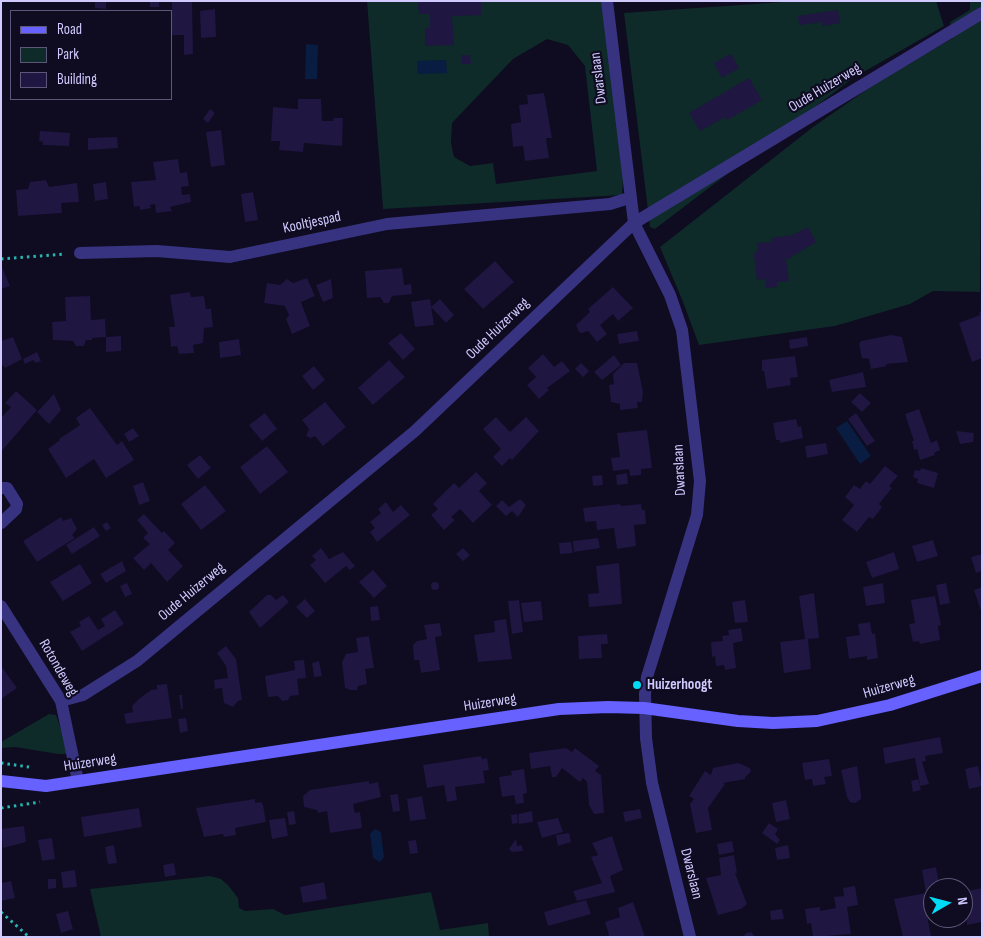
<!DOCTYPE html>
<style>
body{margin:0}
#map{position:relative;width:983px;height:938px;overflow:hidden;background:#0f0b20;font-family:"Sofia Sans Condensed",sans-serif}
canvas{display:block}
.frame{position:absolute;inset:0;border:2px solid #d0caff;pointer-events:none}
.legend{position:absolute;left:10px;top:10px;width:162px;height:90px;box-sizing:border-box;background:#0f0b20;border:1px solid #5c5779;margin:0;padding:6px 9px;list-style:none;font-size:15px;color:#d0caff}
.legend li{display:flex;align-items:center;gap:10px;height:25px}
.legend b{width:25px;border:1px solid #5c5779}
.north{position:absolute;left:923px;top:878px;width:50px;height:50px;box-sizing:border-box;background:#0f0b20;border:1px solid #5c5779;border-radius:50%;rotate:82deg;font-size:14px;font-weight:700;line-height:20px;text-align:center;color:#d0caff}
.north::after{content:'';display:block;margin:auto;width:18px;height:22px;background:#00daf5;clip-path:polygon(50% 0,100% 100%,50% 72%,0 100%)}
</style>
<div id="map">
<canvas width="983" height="938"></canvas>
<div class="frame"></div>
<ul class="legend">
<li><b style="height:6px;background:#6661ff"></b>Road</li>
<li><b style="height:14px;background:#0e2a29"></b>Park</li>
<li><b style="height:14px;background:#1f1641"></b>Building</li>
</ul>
<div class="north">N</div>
</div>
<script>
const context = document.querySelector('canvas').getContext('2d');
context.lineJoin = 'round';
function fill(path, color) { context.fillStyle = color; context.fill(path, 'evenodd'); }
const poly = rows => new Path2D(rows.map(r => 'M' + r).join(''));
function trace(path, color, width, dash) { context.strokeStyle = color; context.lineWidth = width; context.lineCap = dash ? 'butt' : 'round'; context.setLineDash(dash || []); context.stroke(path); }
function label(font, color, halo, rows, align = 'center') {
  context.font = font + ' "Sofia Sans Condensed",sans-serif'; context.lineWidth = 4.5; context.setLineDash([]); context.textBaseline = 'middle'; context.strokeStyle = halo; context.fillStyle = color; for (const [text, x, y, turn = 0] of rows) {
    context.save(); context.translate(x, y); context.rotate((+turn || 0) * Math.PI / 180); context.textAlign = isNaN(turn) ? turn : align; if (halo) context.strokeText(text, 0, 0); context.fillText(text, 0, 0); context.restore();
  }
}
fill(poly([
 [367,1,603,1,623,178,622,195,383,209],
 [547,39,568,45,585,66,597,171,496,184,493,163,470,166,454,157,451,143,452,123,513,59],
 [798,1,936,1,944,26,853,78,655,229,650,227,624,13],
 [970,1,982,1,980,292,933,291,910,304,835,326,699,345,683,302,660,247,813,127,879,81,953,38,950,22,970,10],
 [49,714,56,715,70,754,58,754,15,747,1,748,1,742],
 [210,876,221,879,228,885,238,898,239,908,245,911,273,909,285,915,431,892,440,930,488,923,489,937,101,937,90,889]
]), '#0e2a29');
fill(poly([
 [306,44,318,45,317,79,305,79],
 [446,60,447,73,418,74,417,61],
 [847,421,871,456,860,464,836,428],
 [375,829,381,832,384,857,380,862,373,858,370,834]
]), '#081d41');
fill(poly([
 [95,1,106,1,106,9,95,8],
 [150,1,159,1,159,7,150,7],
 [172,1,192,1,193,54,184,55,184,35,172,35],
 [418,1,481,1,481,15,452,16,454,45,425,46,425,28,430,28,430,14,419,14],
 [215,9,216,37,201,38,200,11],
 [838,10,840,23,823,26,822,22,799,25,798,16],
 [731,54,739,68,722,78,714,63],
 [461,55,470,55,471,64,462,64],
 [749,78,762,100,727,120,725,117,700,131,689,113],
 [544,93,552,138,546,138,549,158,525,161,523,146,513,147,511,124,521,122,519,105,528,104,527,95],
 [298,99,321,99,322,121,333,121,334,118,343,118,342,146,304,143,303,152,279,150,280,141,271,141,273,107,298,109],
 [210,109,215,113,208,123,203,119],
 [221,130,225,165,211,167,206,132],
 [40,131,70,133,69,146,43,145,43,142,39,141],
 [117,137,118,148,88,150,88,138],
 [178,159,180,173,187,172,189,186,181,187,182,195,190,194,191,202,170,207,172,211,156,213,155,204,150,205,151,208,140,210,140,206,134,207,131,182,156,180,153,162],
 [46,180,49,187,77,183,79,202,61,203,62,213,18,216,16,190,28,189,30,182],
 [106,182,108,199,95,201,93,184],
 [253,192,258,220,245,222,241,194],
 [808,227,816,242,786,260,789,281,777,282,777,287,766,288,765,279,757,280,754,254,757,251,757,243,771,242,771,238,793,235],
 [495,261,514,282,483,309,464,289],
 [1,265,10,286,1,289],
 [402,268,404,285,411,284,412,294,392,296,389,303,384,303,380,297,367,298,365,271],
 [307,278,315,296,301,302,310,326,292,334,286,319,289,315,285,306,264,303,267,283,280,285,287,279,293,283],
 [331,279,333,298,323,302,316,285],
 [613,287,633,308,618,321,613,314,600,325,607,334,597,342,588,331,582,333,579,332,576,325,590,312,588,309],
 [190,292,191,297,204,296,206,309,211,309,213,327,204,328,203,343,193,345,194,353,179,354,177,346,171,347,169,327,175,327,170,295],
 [90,296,91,320,105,319,106,337,121,336,121,351,106,352,106,337,92,338,92,340,86,340,84,346,76,346,73,341,53,340,52,322,66,321,65,297],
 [430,299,434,325,415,327,411,302],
 [440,299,454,315,446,323,431,307],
 [982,311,982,358,972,362,959,323,980,315,979,312],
 [637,331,639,341,619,344,617,334],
 [401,333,415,349,403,360,388,343],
 [891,335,902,337,908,362,886,364,887,366,871,369,869,359,862,358,859,344,861,341],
 [13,337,22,359,5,368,1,363,1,341],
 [807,337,808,346,790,349,789,340],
 [239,339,241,355,220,358,219,342],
 [37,352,41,361,36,363,33,360,25,364,23,359],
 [543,354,554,367,562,361,570,371,547,388,549,390,539,399,527,385,536,377,528,368],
 [614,355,621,365,602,380,594,372],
 [795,356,798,377,790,378,791,385,767,389,764,371,762,371,762,360],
 [389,360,405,377,373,405,358,388],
 [581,363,589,371,583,377,575,369],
 [624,363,637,363,643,392,642,402,637,402,638,408,620,410,620,404,611,402,609,385,614,384,613,374],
 [314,366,325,380,313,390,302,376],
 [863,372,866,387,832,392,829,380],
 [16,391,37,410,1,452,1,418,11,407,5,403],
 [860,393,871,403,862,412,851,402],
 [54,394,61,410,49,424,37,412],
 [325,402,346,427,323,446,315,436,311,438,306,436,309,429,302,420],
 [90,408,117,445,122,441,134,460,106,478,94,459,66,478,48,449,60,440,59,439,80,425,76,418],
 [919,409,931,443,937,440,940,450,934,453,935,455,920,460,917,449,914,450,912,441,914,441,905,414],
 [265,413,277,429,262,441,249,425],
 [856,413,875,441,867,446,848,419],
 [496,417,510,432,526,417,539,431,512,460,510,458,502,466,493,457,501,449,483,429],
 [796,419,798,427,801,426,803,438,780,443,780,440,776,440,773,423],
 [133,428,139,436,129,442,124,434],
 [647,430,652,468,641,469,641,475,630,476,629,469,613,471,611,458,620,457,617,433],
 [956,431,974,433,973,442,960,444],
 [826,443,828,454,807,458,805,446],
 [267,446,288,472,260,494,240,467],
 [200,455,211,468,198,479,187,465],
 [885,466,898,476,889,486,892,488,879,504,882,507,873,519,869,517,857,532,842,520,854,505,845,497,854,485,860,489,866,481,870,484],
 [921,468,938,473,934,488,917,483,918,479,913,477,915,470,920,471],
 [476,472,487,483,479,491,492,505,473,523,460,509,451,517,455,520,444,530,431,515,438,509,433,504,454,483,459,488],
 [627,473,628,484,617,485,616,475],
 [602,475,603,485,593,486,592,476],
 [143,482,150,501,139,505,133,486],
 [205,485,226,511,201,530,181,504],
 [520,499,526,505,518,517,512,511,506,516,496,506,502,500,509,507],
 [386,502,393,512,401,505,410,515,377,542,370,532,375,528,370,522,381,513,378,509],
 [620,504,621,506,641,504,642,510,645,510,646,524,634,525,636,546,617,549,614,528,597,530,596,521,585,522,583,508],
 [144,514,162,533,164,531,175,543,168,550,183,566,167,582,151,563,144,570,133,558,150,544,143,538,148,533,137,520],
 [61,517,63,521,71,518,77,529,72,535,75,538,37,562,23,541],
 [107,522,111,528,106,531,102,525],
 [94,527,100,536,72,554,66,545],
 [598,538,600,548,574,552,573,541],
 [933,540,938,556,917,562,912,546],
 [571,542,573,553,560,554,559,543],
 [321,548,329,559,343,552,355,566,350,570,346,566,325,583,310,565,316,560,312,556],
 [463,548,470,555,463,561,456,554],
 [894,552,899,569,872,578,866,562],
 [982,554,982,571,976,573,971,557],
 [122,561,126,571,106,583,100,574],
 [619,563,622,604,589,607,588,594,599,593,596,566],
 [80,564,92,583,63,601,50,582],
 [373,570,387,586,374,598,359,582],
 '431 586a4 4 0 1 1 8 0a4 4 0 1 1-8 0Z',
 [127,583,132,594,125,597,120,586],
 [883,583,885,603,866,606,863,587],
 [946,583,950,603,940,605,936,585],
 [982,587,982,611,981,611,974,590],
 [814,593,819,638,808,639,811,669,784,673,780,642,805,639,799,596],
 [267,595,271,595,276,600,283,595,289,602,260,628,249,612],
 [935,596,941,625,938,626,940,640,920,644,919,641,913,642,909,624,915,623,911,600],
 [305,599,315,611,307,618,296,607],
 [519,600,523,632,512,634,508,601],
 [745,600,748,622,735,623,732,602],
 [541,601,543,620,524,622,521,603],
 [378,606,380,620,371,621,370,607],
 [115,610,124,624,82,651,70,632,81,626,79,622,89,616,98,630,105,626,101,619],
 [506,619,512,659,478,662,474,635,495,632,494,621],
 [870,622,872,634,875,633,878,658,867,660,867,656,849,659,846,637,860,635,858,624],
 [440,623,442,636,435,637,440,670,421,673,419,660,414,660,413,645,417,641,427,639,424,625],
 [741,628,743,641,733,643,736,668,725,670,724,665,716,666,715,656,712,657,711,642,723,641,722,636,729,635,728,630],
 [607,634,608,644,601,644,602,658,579,659,578,636],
 [369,636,374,668,365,669,367,684,358,686,357,690,350,690,345,688,342,662,346,654,358,652,356,638],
 [226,646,236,659,242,700,238,701,233,707,224,703,222,688,215,689,214,680,228,678,226,666,217,653],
 [304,660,306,678,297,679,299,695,290,696,288,700,282,701,278,696,268,697,265,676,295,670,294,661],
 [319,661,322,676,314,677,312,663],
 [1,666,17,688,1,699],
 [167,684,172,718,126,724,124,714,133,712,132,706,139,699,151,690,157,689,157,685],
 [179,695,182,695,183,709,181,709],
 [186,718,188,731,180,733,178,719],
 [940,737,943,753,925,756,926,761,922,762,929,784,920,786,915,758,885,764,883,748],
 [566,748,572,752,575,748,599,766,595,771,601,775,604,813,594,814,589,805,587,782,583,778,580,782,562,768,556,777,552,777,550,766,531,769,529,753],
 [481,756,482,759,487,758,489,770,483,771,485,783,455,787,457,800,447,802,444,785,427,788,423,765],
 [829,759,832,776,824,777,826,784,813,786,812,779,805,780,802,763],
 [738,763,750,768,751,772,745,777,745,779,723,783,725,784,708,808,712,830,696,833,690,804,694,799,689,796,705,771,711,775,713,768],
 [857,766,861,794,861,799,855,803,850,802,847,797,841,770],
 [978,766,982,786,969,789,965,769],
 [524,769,527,793,523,794,524,803,516,804,514,795,502,797,499,777,512,775,511,771],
 [918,779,921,790,913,792,911,781],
 [369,781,369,784,378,782,381,797,353,804,355,813,360,812,362,828,330,833,327,811,318,813,317,810,304,807,303,796,310,790],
 [398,794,400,811,393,812,390,795],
 [422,796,426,819,410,821,407,799],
 [255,799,255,803,261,802,263,805,266,822,235,828,236,835,224,837,223,834,204,837,196,808],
 [786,800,790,819,776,822,772,803],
 [139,808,142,827,84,837,81,817],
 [640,809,642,818,625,822,623,812],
 [294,811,296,824,289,825,287,812],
 [532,811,533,822,519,824,518,814],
 [517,814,518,823,512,824,511,815],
 [285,818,288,836,272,839,269,820],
 [558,818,563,832,542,838,537,822],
 [769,823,778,829,775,834,780,840,777,844,762,833],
 [24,826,26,842,3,848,1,829],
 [569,833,571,842,558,846,556,835],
 [612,836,623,870,610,876,615,892,577,901,573,891,602,883,591,857,598,855,592,843],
 [52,838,55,859,42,861,38,840],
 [516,839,517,846,522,845,523,851,512,852,509,849],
 [416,840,418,853,410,854,408,841],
 [732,841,734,852,719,855,717,844],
 [114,845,117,863,108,864,105,847],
 [788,845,790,858,777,860,775,848],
 [734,855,737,873,735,873,747,904,741,909,718,915,706,878,721,875,719,858],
 [174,863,176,875,165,877,163,865],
 [936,867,940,888,933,888,933,904,925,905,931,936,903,937,894,899,926,893,922,870],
 [75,870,77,887,63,888,61,872],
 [48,879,56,879,56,888,48,889],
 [11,881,15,898,1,901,1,883],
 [324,882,327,899,303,903,300,887],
 [855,886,858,905,847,907,851,934,813,937,811,923,807,924,805,909,820,907,820,911,836,908,834,897,844,896,843,888],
 [982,888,982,922,967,925,963,892],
 [586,900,591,914,548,926,544,912],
 [633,902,645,937,606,937,609,935,605,922,620,917,618,908],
 [782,909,784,919,771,920,770,911],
 [68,911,73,929,61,933,56,914],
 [751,932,755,937,743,937,746,933]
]), '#1f1641');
trace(poly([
 [1,259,65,254],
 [1,763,29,767],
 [1,808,40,802],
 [1,912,29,937]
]), '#26b6af', 3, [2.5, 4]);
trace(poly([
 [607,1,634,223,670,295,682,330,700,481,697,515,647,677,645,694,646,738,652,783,690,937],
 [80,253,157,251,230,257,387,224,610,204,629,198],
 [1,488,7,488,17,504,16,509,1,523],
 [1,606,61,701,78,781],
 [61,701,83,695,137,661,415,431,634,223,982,13]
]), '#373381', 12);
trace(poly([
 [1,781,46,786,559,709,608,707,644,708,738,721,773,723,817,721,890,705,982,676]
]), '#6661ff', 12);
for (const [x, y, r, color] of [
 [637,685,5,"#00daf5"]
]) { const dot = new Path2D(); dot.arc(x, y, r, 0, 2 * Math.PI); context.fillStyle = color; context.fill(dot); trace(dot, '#0f0b20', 2); }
label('15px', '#d0caff', '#0f0b20', [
 ["Dwarslaan",599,78,-97],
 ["Oude Huizerweg",825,88,-31],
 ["Kooltjespad",312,223,-12],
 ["Oude Huizerweg",498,329,-44],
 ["Dwarslaan",680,470,-93],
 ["Oude Huizerweg",192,592,-40],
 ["Rotondeweg",58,668,60],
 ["Huizerweg",889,687,-16],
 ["Huizerweg",490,703,-9],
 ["Huizerweg",90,763,-9],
 ["Dwarslaan",691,874,76]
]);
label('bold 15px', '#d0caff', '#0f0b20', [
 ["Huizerhoogt",647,685]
], 'left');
</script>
